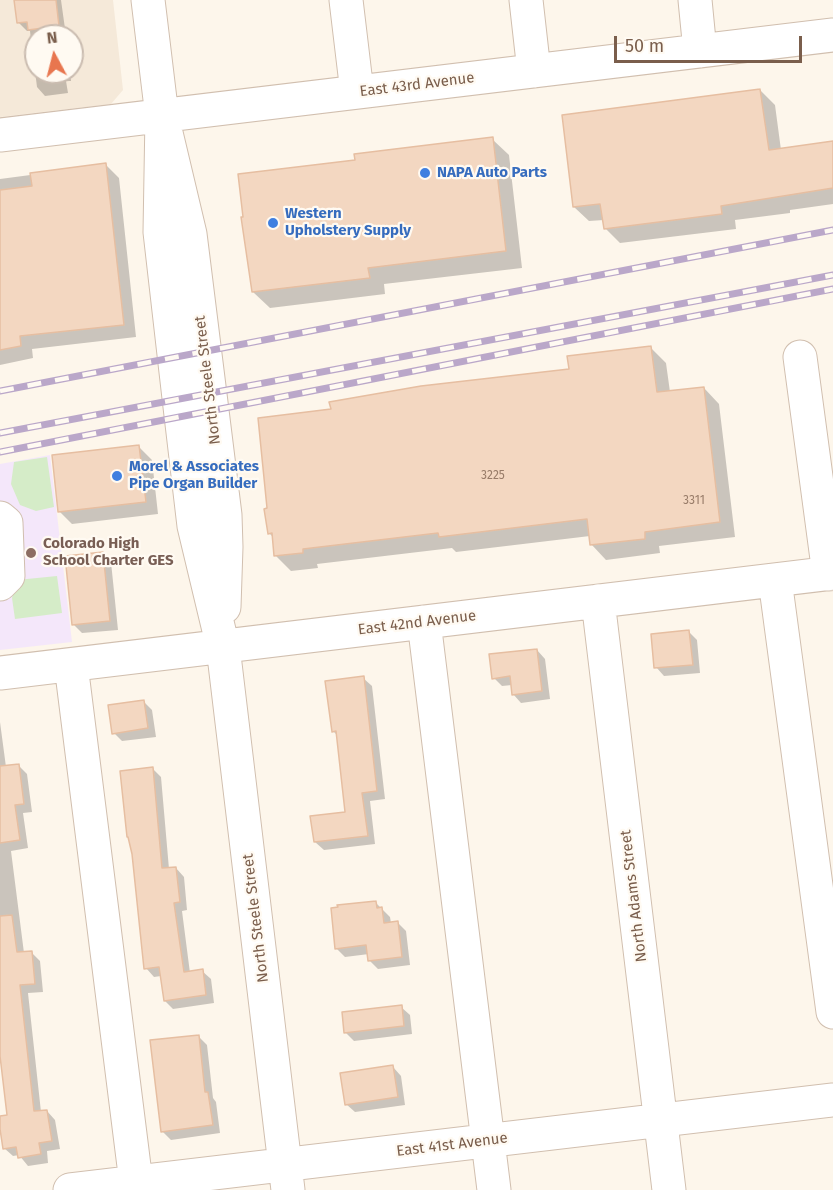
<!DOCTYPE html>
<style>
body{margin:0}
#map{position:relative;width:833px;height:1190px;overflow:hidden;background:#fdf6eb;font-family:"Fira Sans",sans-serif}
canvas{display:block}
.north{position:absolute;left:24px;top:24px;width:60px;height:60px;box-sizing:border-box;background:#fffaf2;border:2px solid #cabcb0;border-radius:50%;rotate:353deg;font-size:16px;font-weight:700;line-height:24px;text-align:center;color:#7a5e4c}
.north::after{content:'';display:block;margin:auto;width:21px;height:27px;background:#e8764f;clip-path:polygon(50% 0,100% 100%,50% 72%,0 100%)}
.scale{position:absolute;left:614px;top:36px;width:188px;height:27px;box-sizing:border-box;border:3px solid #7a5e4c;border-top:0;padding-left:8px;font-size:18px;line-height:21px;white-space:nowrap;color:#7a5e4c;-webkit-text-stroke:4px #fffaf2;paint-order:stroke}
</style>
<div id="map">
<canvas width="833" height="1190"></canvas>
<div class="north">N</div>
<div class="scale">50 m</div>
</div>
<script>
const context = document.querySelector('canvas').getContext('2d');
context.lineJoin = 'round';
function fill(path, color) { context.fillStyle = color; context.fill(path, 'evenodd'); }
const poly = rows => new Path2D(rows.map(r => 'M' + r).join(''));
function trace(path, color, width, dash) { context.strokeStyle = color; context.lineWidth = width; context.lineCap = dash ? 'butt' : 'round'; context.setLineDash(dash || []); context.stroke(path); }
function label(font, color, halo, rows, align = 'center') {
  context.font = font + ' "Fira Sans",sans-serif'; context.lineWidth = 4.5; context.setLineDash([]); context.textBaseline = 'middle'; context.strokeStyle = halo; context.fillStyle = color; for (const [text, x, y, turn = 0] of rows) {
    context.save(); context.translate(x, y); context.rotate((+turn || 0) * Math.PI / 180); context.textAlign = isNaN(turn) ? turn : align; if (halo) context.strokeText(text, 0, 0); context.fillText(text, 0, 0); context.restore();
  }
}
fill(poly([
 [0,0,113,0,123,90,111,104,0,117],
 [36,36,72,36,72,72,36,72]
]), '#f5e9d9');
fill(poly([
 [50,455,72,642,0,650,0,464]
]), '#f4e7fa');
fill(poly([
 [47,457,54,507,36,511,20,505,11,484,14,462],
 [57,576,62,613,15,619,12,598,17,580]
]), '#d5ecc8');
fill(poly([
 [16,0,61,0,66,36,36,36,36,72,70,72,71,81,66,81,68,93,45,96,37,87,30,31,27,31,19,23],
 [760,90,775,105,781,150,833,142,833,204,790,210,790,213,735,220,736,229,620,243,605,228,604,220,589,221,574,207],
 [492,139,509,155,522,268,384,284,385,294,270,308,253,292,357,161],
 [106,165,119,178,136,337,32,349,33,358,0,365,0,179],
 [651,348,666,363,670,392,704,388,719,404,735,537,659,546,660,553,606,560,591,544,590,536,456,552,452,548,317,564,318,568,291,571,276,556,274,538,269,533,269,510,333,410,570,370],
 [139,447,152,460,158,514,72,524,59,511],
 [102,554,111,562,118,630,82,633,74,625],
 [689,632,697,640,700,673,664,676,656,667],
 [537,650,545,659,550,699,521,703,513,694,512,685,502,686,494,678],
 [363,678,372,686,385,799,370,801,375,844,324,850,315,842,347,813,338,736,333,731],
 [144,702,152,710,156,737,122,741,114,733],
 [0,722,6,767,19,766,27,774,32,812,23,813,28,848,11,851,24,953,31,952,40,961,43,992,28,993,41,1112,47,1111,55,1120,60,1149,47,1151,48,1163,28,1166,19,1155,13,1156,4,1148,8,1117,0,1047],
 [152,768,161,777,169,869,176,868,184,877,187,910,182,911,190,973,202,971,211,979,214,1003,173,1009,165,1001,161,976,154,977,146,968],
 [376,903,390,917,391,923,398,923,406,931,410,965,378,969,369,960,369,954,345,957,336,948],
 [401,1007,410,1015,412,1034,354,1041,346,1033],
 [199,1037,207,1045,213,1098,216,1102,220,1133,171,1140,162,1131],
 [393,1067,401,1076,405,1105,355,1112,346,1104]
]), '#0003');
const building = poly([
 [14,0,56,0,59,26,28,30,27,22,17,23,14,0],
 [760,89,769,150,833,141,833,188,721,206,722,214,604,229,600,204,573,207,562,115,760,89],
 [493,137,506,251,368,268,370,278,252,292,241,217,243,217,238,174,355,160,354,154,493,137],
 [106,163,124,325,20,336,21,346,0,350,0,190,32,186,30,173,106,163],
 [651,346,657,392,704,387,720,522,645,532,645,539,590,545,587,519,439,537,438,533,303,549,303,553,274,556,272,533,268,534,264,509,267,508,258,418,331,409,329,402,421,386,569,369,567,356,651,346],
 [139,445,146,502,58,512,52,455,139,445],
 [103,552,110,621,72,625,65,556,103,552],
 [689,630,693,665,654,668,651,634,689,630],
 [537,649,542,691,512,695,510,676,492,679,489,654,537,649],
 [364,676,377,791,362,793,368,836,314,842,310,816,345,812,336,731,332,732,325,681,364,676],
 [144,700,148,728,112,734,108,705,144,700],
 [19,764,24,804,15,805,20,840,0,843,0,766,19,764],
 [153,767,162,868,176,867,180,902,174,903,184,972,203,969,206,995,164,1001,159,967,144,969,132,854,128,837,127,837,120,771,153,767],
 [376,901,377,908,382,907,384,923,398,921,402,957,368,961,366,945,335,949,331,908,338,907,337,905,376,901],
 [12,915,17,952,32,951,35,984,20,985,34,1111,47,1110,52,1141,39,1143,41,1154,18,1158,16,1147,3,1149,0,1129,0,1116,7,1115,0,1056,0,916,12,915],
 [402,1005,404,1026,344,1033,342,1012,402,1005],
 [199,1035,205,1092,208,1092,213,1125,161,1132,150,1040,199,1035],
 [393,1065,398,1097,345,1105,340,1073,393,1065]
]);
fill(building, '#f3d7c1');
trace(building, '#e6bea1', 1.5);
const minor = poly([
 [148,0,162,116,190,234,225,515,226,547,224,607],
 [346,0,357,92],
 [526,0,534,71],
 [695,0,700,51],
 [162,116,160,232,179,398,194,526,223,647,288,1190],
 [0,135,833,35],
 [800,357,829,574],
 [0,518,6,523,8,576,0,584],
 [775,580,833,1012],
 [598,601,669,1190],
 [424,622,494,1190],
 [71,665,137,1190],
 [0,673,833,573],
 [70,1190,833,1100]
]);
trace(minor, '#d1bfaf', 35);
trace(minor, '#fff', 33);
const rail = poly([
 [0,391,833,230],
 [0,433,833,275],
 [0,452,833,289]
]);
trace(rail, '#baa7c9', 7);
trace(rail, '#fffaf2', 4.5, [14]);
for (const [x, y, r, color] of [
 [425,173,6,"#3f7fe0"],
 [273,223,6,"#3f7fe0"],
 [117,476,6,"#3f7fe0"],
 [31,553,6,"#8d6e63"]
]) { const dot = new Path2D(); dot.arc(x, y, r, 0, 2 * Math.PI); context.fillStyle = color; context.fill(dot); trace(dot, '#fffaf2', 2); }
label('12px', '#987c69', null, [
 ["3225",493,476],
 ["3311",694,501]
]);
label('15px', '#7a5e4c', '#fffaf2', [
 ["East 43rd Avenue",417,85,-7],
 ["North Steele Street",208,380,-97],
 ["East 42nd Avenue",417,623,-7],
 ["North Adams Street",634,896,-97],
 ["North Steele Street",256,918,-97],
 ["East 41st Avenue",452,1145,-7]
]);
label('bold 15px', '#366cbe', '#fffaf2', [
 ["NAPA Auto Parts",437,173],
 ["Western",285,214],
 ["Upholstery Supply",285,231],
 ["Morel & Associates",129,467],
 ["Pipe Organ Builder",129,484]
], 'left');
label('bold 15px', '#785e54', '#fffaf2', [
 ["Colorado High",43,544],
 ["School Charter GES",43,561]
], 'left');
</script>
